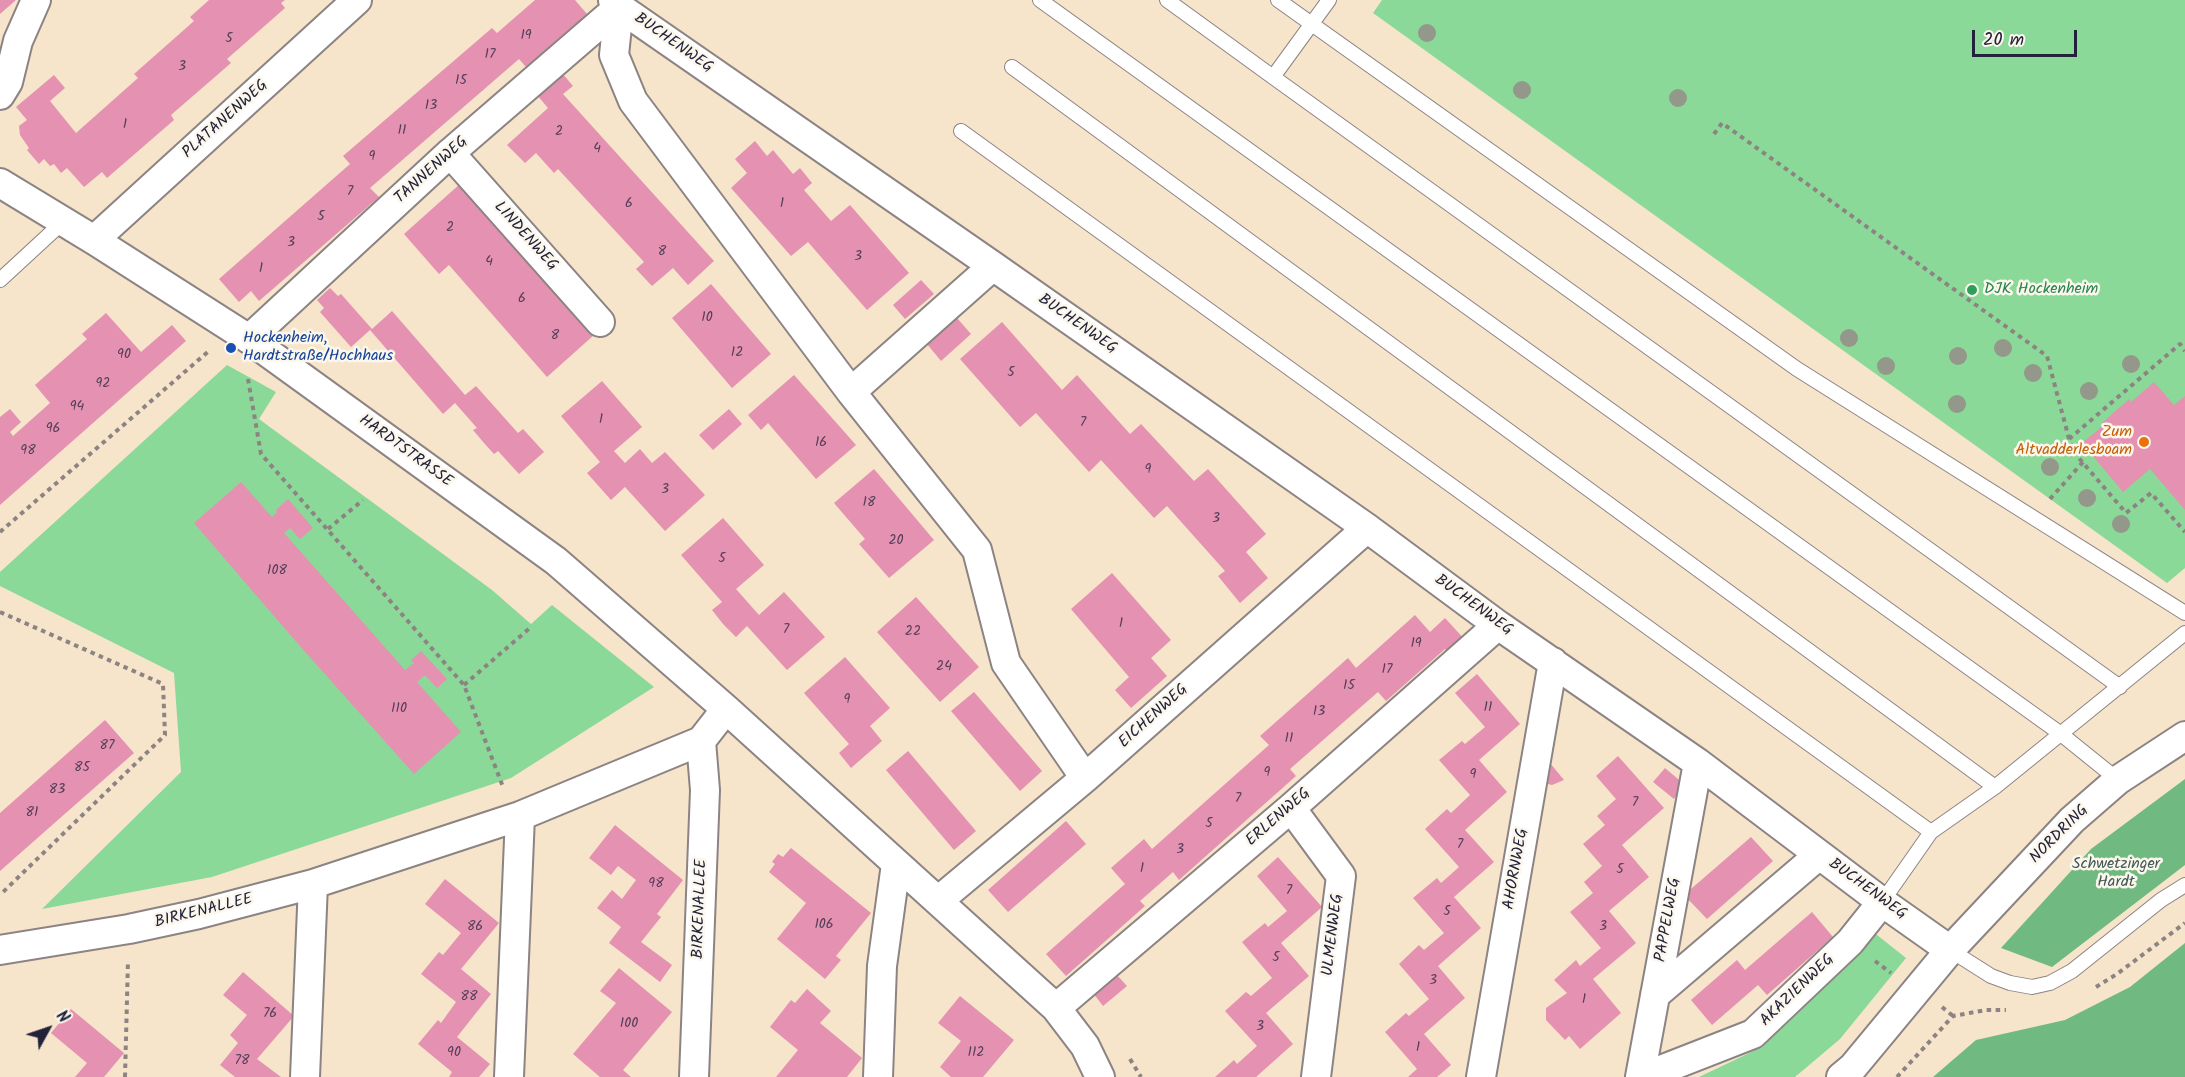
<!DOCTYPE html>
<meta charset="utf-8">
<style>
body{margin:0}
#map{position:relative;width:2185px;height:1077px;overflow:hidden;background:#f6e4cb;font-family:Kalam,sans-serif}
canvas{display:block}
.north{position:absolute;left:18px;top:999px;width:60px;height:60px;-webkit-text-stroke:4px #fbf7ec;paint-order:stroke;rotate:50deg;font-size:16px;font-weight:700;line-height:24px;text-align:center;color:#22223b}
.north::after{content:'';display:block;margin:auto;width:21px;height:27px;background:#22223b;clip-path:polygon(50% 0,100% 100%,50% 72%,0 100%)}
.scale{position:absolute;left:1972px;top:30px;width:105px;height:27px;box-sizing:border-box;border:3px solid #22223b;border-top:0;padding-left:8px;font-size:18px;line-height:21px;white-space:nowrap;color:#22223b;-webkit-text-stroke:4px #fbf7ec;paint-order:stroke}
</style>
<div id="map">
<canvas width="2185" height="1077"></canvas>
<div class="north">N</div>
<div class="scale">20 m</div>
</div>
<script>
const context = document.querySelector('canvas').getContext('2d');
context.lineJoin = 'round';
function fill(path, color) { context.fillStyle = color; context.fill(path, 'evenodd'); }
const poly = rows => new Path2D(rows.map(r => 'M' + r).join(''));
function trace(path, color, width, dash) { context.strokeStyle = color; context.lineWidth = width; context.lineCap = dash ? 'butt' : 'round'; context.setLineDash(dash || []); context.stroke(path); }
function label(font, color, halo, rows, align = 'center') {
  context.font = font + ' Kalam,sans-serif'; context.lineWidth = 5; context.setLineDash([]); context.textBaseline = 'middle'; context.strokeStyle = halo; context.fillStyle = color; for (const [text, x, y, turn = 0] of rows) {
    context.save(); context.translate(x, y); context.rotate((+turn || 0) * Math.PI / 180); context.textAlign = isNaN(turn) ? turn : align; if (halo) context.strokeText(text, 0, 0); context.fillText(text, 0, 0); context.restore();
  }
}
fill(poly([
 [1382,0,2185,0,2185,568,2167,583,1373,13],
 [227,365,276,392,259,419,492,590,531,624,552,605,654,687,511,778,212,877,42,909,181,772,174,673,0,586,0,572],
 [1872,931,1906,958,1840,1039,1795,1077,1699,1077,1762,1047]
]), '#8bd998');
fill(poly([
 [2185,779,2185,865,2052,967,2001,948,2091,849],
 [2185,943,2185,1077,1933,1077,1976,1040,2065,1020,2130,987]
]), '#70b980');
fill(poly([
 [0,0,16,0,0,14],
 [209,0,285,0,281,3,285,8,227,59,231,63,171,115,174,120,107,178,102,172,84,187,67,168,61,173,54,164,50,166,44,159,39,164,27,150,29,148,20,135,19,126,27,120,16,107,54,75,65,88,50,101,76,133,138,78,134,74,194,21,190,17],
 [535,0,575,0,587,14,526,67,519,59,370,188,379,197,259,301,251,291,239,302,219,279,350,164,343,156,492,28,497,33],
 [562,73,573,86,563,94,714,261,688,285,673,268,652,286,636,269,644,262,558,169,554,173,536,153,525,163,507,145,548,108,537,95],
 [755,141,767,156,773,150,793,174,800,168,812,183,804,190,831,221,850,205,909,273,867,310,808,242,791,256,731,188,747,173,735,159],
 [461,183,594,335,547,377,449,265,439,274,404,234],
 [921,280,934,294,905,319,893,305],
 [711,284,771,354,732,388,672,318],
 [330,288,338,296,341,294,372,329,392,311,465,395,476,386,518,433,523,429,544,452,519,474,498,451,494,454,484,443,473,430,477,428,455,403,443,414,370,330,351,347,320,312,324,308,317,300],
 [106,313,141,352,172,325,186,341,0,505,0,417,10,409,21,422,10,432,13,436,50,403,35,385,87,339,82,334],
 [957,318,971,334,941,361,927,344],
 [1002,322,1062,390,1077,375,1130,434,1141,424,1194,481,1208,469,1266,534,1246,552,1268,578,1240,603,1218,576,1225,571,1167,506,1154,518,1101,460,1089,472,1036,413,1020,427,960,359],
 [794,375,856,445,816,479,768,423,761,430,748,415],
 [602,381,642,427,614,451,625,463,640,449,652,463,665,452,705,495,665,531,625,487,611,500,587,473,600,462,561,416],
 [2154,382,2174,405,2185,396,2185,510,2150,469,2123,492,2082,443,2104,425,2102,423,2129,399,2131,402],
 [729,409,742,424,713,450,699,435],
 [874,469,934,540,889,578,859,544,865,539,834,503],
 [241,482,272,517,277,512,276,510,288,499,313,528,300,539,290,528,284,533,405,670,414,663,411,660,421,651,447,679,437,688,425,675,417,682,461,732,414,774,299,645,194,523],
 [723,518,764,565,736,589,759,615,784,592,825,637,787,670,747,626,736,637,723,624,712,610,722,602,681,555],
 [1112,573,1171,640,1151,658,1167,676,1131,708,1115,690,1129,677,1071,609],
 [916,597,979,667,940,702,877,632],
 [1415,615,1430,632,1445,618,1466,641,1450,656,1445,649,1386,701,1378,692,1290,769,1296,776,1179,880,1173,872,1140,901,1145,906,1066,976,1046,954,1125,884,1111,868,1144,839,1152,849,1269,745,1260,736,1348,658,1356,668],
 [845,657,890,708,870,726,882,741,851,768,839,753,849,744,804,693],
 [1477,674,1520,724,1479,760,1507,792,1465,830,1494,862,1454,897,1481,928,1438,966,1465,998,1424,1034,1451,1065,1437,1077,1408,1077,1417,1069,1385,1032,1406,1013,1409,1016,1429,999,1399,964,1419,945,1424,950,1444,933,1413,898,1437,878,1441,883,1459,867,1425,829,1447,809,1451,813,1470,795,1439,760,1462,741,1465,744,1485,727,1455,693],
 [974,692,1042,771,1020,791,951,711],
 [105,720,134,753,0,871,0,813],
 [908,751,976,831,954,850,886,770],
 [1618,756,1664,808,1622,845,1649,877,1609,911,1636,943,1593,979,1621,1013,1580,1049,1569,1036,1565,1040,1546,1020,1546,1008,1567,993,1554,980,1576,960,1580,966,1601,948,1570,912,1593,893,1584,882,1602,866,1583,844,1605,825,1597,816,1616,799,1596,776],
 [1545,757,1564,780,1552,785,1540,782],
 [1665,768,1685,785,1674,799,1653,782],
 [1066,821,1086,844,1008,912,988,890],
 [615,825,683,880,657,914,661,917,641,942,672,965,660,982,609,943,621,927,597,908,612,890,622,899,636,880,618,866,611,875,589,858],
 [1751,837,1773,861,1707,919,1684,895],
 [791,848,871,913,836,956,841,960,825,979,777,939,806,903,769,872,775,864,772,862,778,854,783,857],
 [1278,857,1322,907,1281,943,1309,976,1266,1013,1293,1044,1256,1077,1215,1077,1234,1060,1237,1064,1257,1046,1225,1011,1246,992,1251,996,1272,978,1242,942,1265,923,1268,927,1287,911,1257,876],
 [445,879,499,923,461,969,491,994,457,1037,490,1064,479,1077,449,1077,452,1072,418,1044,438,1020,441,1023,456,1002,421,974,439,952,443,955,461,933,425,904],
 [1812,912,1833,937,1767,995,1758,985,1712,1025,1691,1000,1737,960,1745,970],
 [619,968,672,1012,623,1070,631,1077,600,1077,573,1054,616,1003,600,991],
 [243,972,294,1016,257,1059,281,1077,235,1077,220,1065,238,1043,230,1035,247,1015,223,995],
 [1116,974,1127,986,1103,1006,1093,993],
 [807,989,831,1011,820,1023,862,1058,847,1077,776,1077,798,1050,770,1027,791,1000,795,1003],
 [960,996,1014,1040,983,1077,951,1077,940,1067,961,1041,938,1023],
 [71,1009,124,1053,104,1077,75,1077,87,1063,51,1033]
]), '#e591b1');
const service = poly([
 [1040,0,2061,734,2118,780],
 [1167,0,1273,77,1329,0],
 [1278,0,1797,369,2185,613],
 [1012,67,1995,787],
 [1273,77,2120,687],
 [961,131,1931,832,1995,787,2185,633],
 [0,280,64,221],
 [1882,902,1931,832],
 [1950,950,1991,976,2010,983,2032,987,2050,983,2072,971,2161,900,2185,885]
]);
const minor = poly([
 [613,0,619,7,993,266,1367,528,1498,625,1698,763,1882,902,1950,950],
 [619,7,614,55,633,101,851,392,977,550,1006,663,1085,778],
 [0,95,8,82,18,41,36,0],
 [450,153,600,322],
 [0,183,94,240,249,339,556,561,726,709,1056,1008,1085,1046,1100,1077],
 [94,240,357,0],
 [249,339,450,153,619,7],
 [851,392,993,266],
 [1291,808,1341,876,1316,1077],
 [938,901,1085,778,1367,528],
 [0,950,129,929,199,914,313,884,520,816,701,741,726,709],
 [1655,995,1819,855],
 [1056,1008,1291,808,1498,625],
 [305,1077,313,884],
 [509,1077,520,816],
 [694,1077,705,790,701,741],
 [878,1077,882,966,896,864],
 [1481,1077,1553,662],
 [1640,1077,1698,763],
 [1643,1077,1753,1034,1850,942,1882,902],
 [1841,1077,1853,1067,1950,950,2072,820,2118,780,2185,736]
]);
trace(service, '#8c8383', 16);
trace(minor, '#8c8383', 32);
trace(poly([
 [1714,134,1722,123,2047,356,2072,450,2126,513,2151,493,2185,532],
 [248,379,261,454,464,685,503,787],
 [2069,439,2180,344,2185,351],
 [2050,499,2083,462],
 [328,529,363,500],
 [0,532,210,350],
 [0,612,163,684,165,735,0,895],
 [464,685,531,627],
 [1875,961,1891,973],
 [2096,987,2117,974,2185,923],
 [1942,1007,1953,1016],
 [1130,1059,1141,1077],
 [125,1077,128,960],
 [1897,1077,1953,1016,1986,1010,2006,1010]
]), '#8c8383', 4, [4.5, 4.5]);
trace(service, '#fff', 14);
trace(minor, '#fff', 28);
context.fillStyle = '#93988b';
for (const [x, y] of [
 [1427,33],
 [1522,90],
 [1678,98],
 [1849,338],
 [2003,348],
 [1958,356],
 [2131,364],
 [1886,366],
 [2033,373],
 [2089,391],
 [1957,404],
 [2050,467],
 [2087,498],
 [2121,524]
]) { context.beginPath(); context.arc(x, y, 9, 0, 2 * Math.PI); context.fill(); }
for (const [x, y, r, color] of [
 [1972,290,6,"#2e9e5b"],
 [231,348,6,"#1a4fb4"],
 [2144,442,6,"#e8710a"]
]) { const dot = new Path2D(); dot.arc(x, y, r, 0, 2 * Math.PI); context.fillStyle = color; context.fill(dot); trace(dot, '#fbf7ec', 2); }
label('14px', '#533e58', null, [
 ["19",526,37],
 ["5",229,40],
 ["17",490,56],
 ["3",182,68],
 ["15",461,82],
 ["13",431,107],
 ["1",125,126],
 ["11",402,132],
 ["2",559,133],
 ["4",597,150],
 ["9",372,158],
 ["7",350,193],
 ["6",629,205],
 ["1",782,205],
 ["5",321,218],
 ["2",450,229],
 ["3",291,244],
 ["8",662,253],
 ["3",858,258],
 ["4",489,263],
 ["1",261,270],
 ["6",522,300],
 ["10",707,319],
 ["8",555,337],
 ["12",737,354],
 ["90",124,356],
 ["5",1011,374],
 ["92",103,385],
 ["94",77,408],
 ["1",601,421],
 ["7",1083,424],
 ["96",53,430],
 ["16",821,444],
 ["98",28,452],
 ["9",1148,471],
 ["3",665,491],
 ["18",869,504],
 ["3",1216,520],
 ["20",896,542],
 ["5",722,560],
 ["108",277,572],
 ["1",1121,625],
 ["7",786,631],
 ["22",913,633],
 ["19",1416,645],
 ["24",944,668],
 ["17",1387,671],
 ["15",1349,687],
 ["9",847,701],
 ["11",1488,709],
 ["110",399,710],
 ["13",1319,713],
 ["11",1289,740],
 ["87",107,747],
 ["85",82,769],
 ["9",1267,774],
 ["9",1473,776],
 ["83",57,791],
 ["7",1238,800],
 ["7",1635,804],
 ["81",32,814],
 ["5",1209,825],
 ["7",1460,846],
 ["3",1180,851],
 ["1",1142,870],
 ["5",1620,871],
 ["98",656,885],
 ["7",1289,892],
 ["5",1447,913],
 ["106",824,926],
 ["86",475,928],
 ["3",1603,928],
 ["5",1276,959],
 ["3",1433,982],
 ["88",469,998],
 ["1",1584,1001],
 ["76",270,1015],
 ["100",629,1025],
 ["3",1260,1028],
 ["1",1418,1049],
 ["90",454,1054],
 ["112",976,1054],
 ["78",242,1062]
]);
label('16px', '#22223b', '#fbf7ec', [
 ["BUCHENWEG",673,44,35],
 ["PLATANENWEG",226,120,-42],
 ["TANNENWEG",432,171,-42],
 ["LINDENWEG",525,237,48],
 ["BUCHENWEG",1077,325,35],
 ["HARDTSTRASSE",405,452,36],
 ["BUCHENWEG",1473,606,36],
 ["EICHENWEG",1154,717,-42],
 ["ERLENWEG",1279,818,-41],
 ["NORDRING",2060,835,-45],
 ["AHORNWEG",1517,869,-80],
 ["BUCHENWEG",1867,890,36],
 ["BIRKENALLEE",701,909,-88],
 ["BIRKENALLEE",204,912,-14],
 ["PAPPELWEG",1669,920,-80],
 ["ULMENWEG",1334,935,-83],
 ["AKAZIENWEG",1798,991,-44]
]);
label('16px', '#27864d', '#fbf7ec', [
 ["DJK Hockenheim",1984,290]
], 'left');
label('16px', '#164399', '#fbf7ec', [
 ["Hockenheim,",243,339],
 ["Hardtstraße/Hochhaus",243,357]
], 'left');
label('16px', '#c56008', '#fbf7ec', [
 ["Zum",2132,433],
 ["Altvadderlesboam",2132,451]
], 'right');
label('16px', '#425957', '#fbf7ec', [
 ["Schwetzinger",2116,865],
 ["Hardt",2116,883]
]);
</script>
